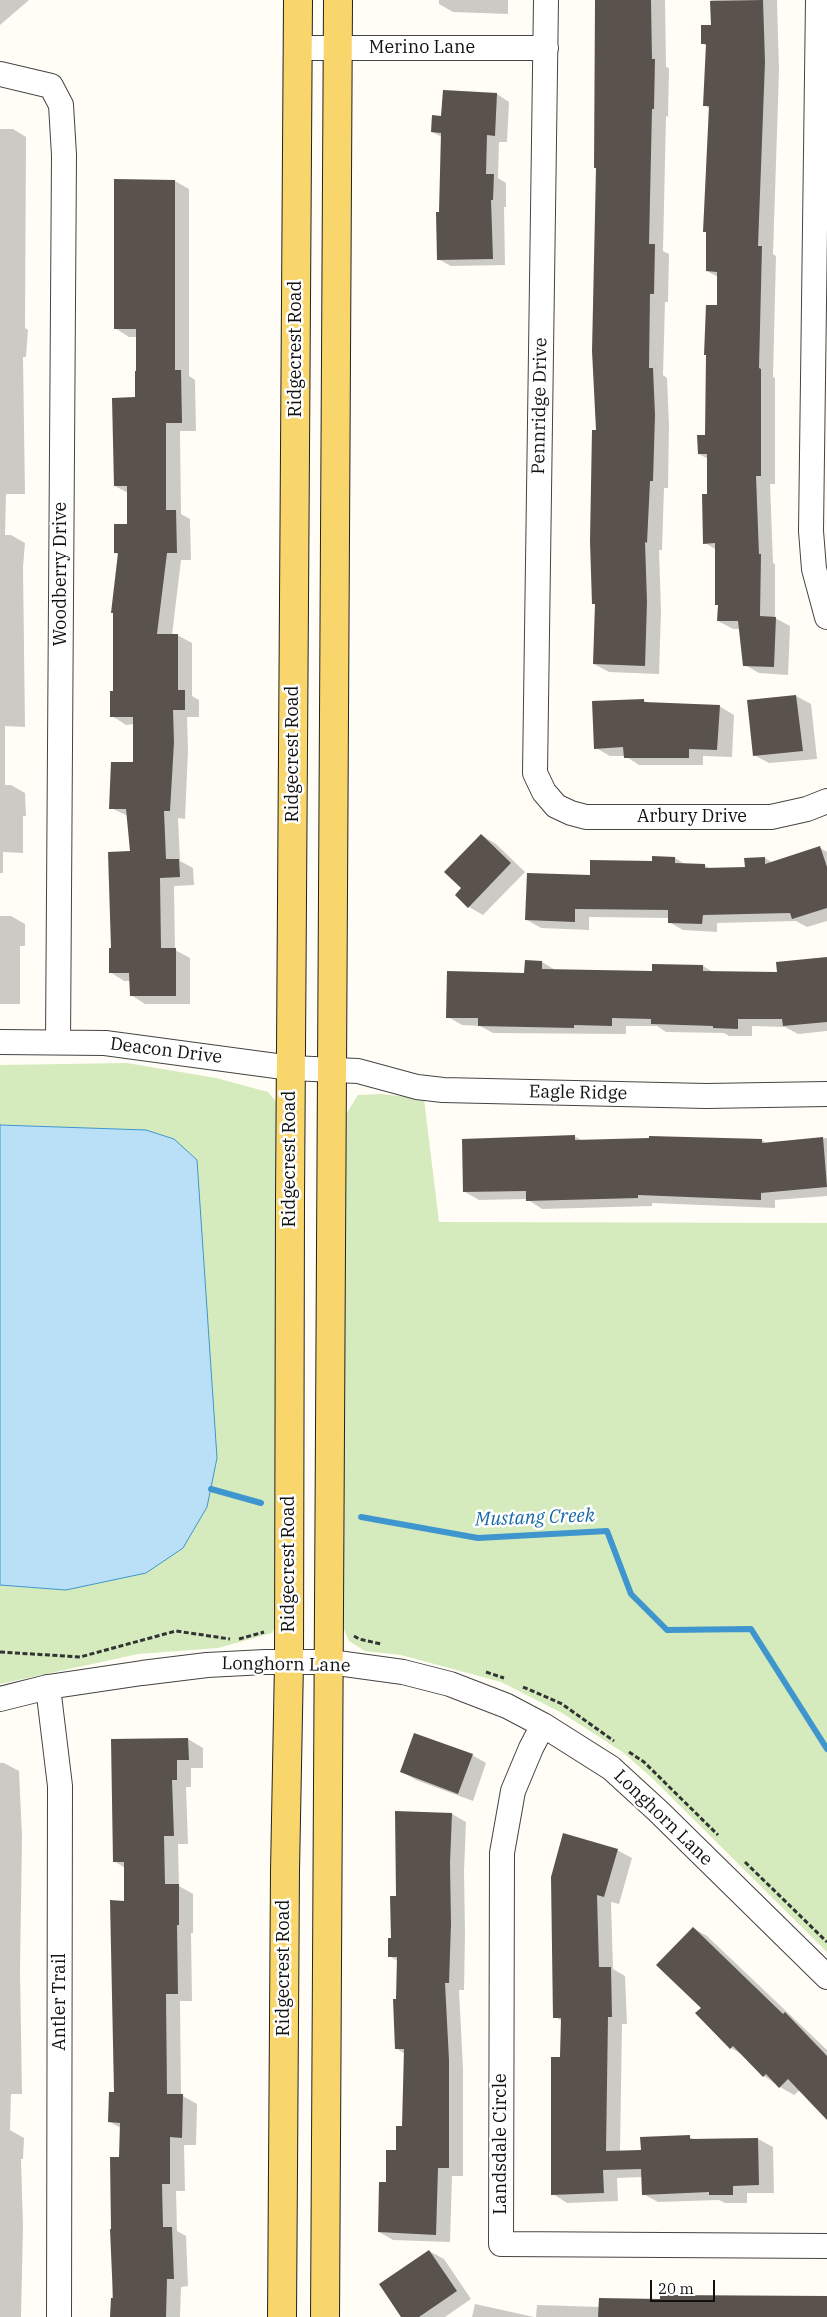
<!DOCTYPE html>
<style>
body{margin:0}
#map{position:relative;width:827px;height:2317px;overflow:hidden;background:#fffdf5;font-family:"IBM Plex Serif",serif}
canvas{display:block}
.scale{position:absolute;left:650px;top:2280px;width:65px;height:22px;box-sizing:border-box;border:2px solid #111;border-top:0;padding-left:6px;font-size:15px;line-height:18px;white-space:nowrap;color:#111;-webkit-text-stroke:4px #fff;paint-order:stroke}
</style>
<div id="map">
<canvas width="827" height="2317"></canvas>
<div class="scale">20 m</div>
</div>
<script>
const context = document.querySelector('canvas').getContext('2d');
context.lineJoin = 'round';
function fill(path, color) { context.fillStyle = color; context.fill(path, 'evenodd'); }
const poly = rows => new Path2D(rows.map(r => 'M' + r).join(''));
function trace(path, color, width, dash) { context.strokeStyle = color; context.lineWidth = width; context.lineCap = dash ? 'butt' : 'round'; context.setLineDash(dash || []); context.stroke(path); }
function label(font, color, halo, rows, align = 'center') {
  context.font = font + ' "IBM Plex Serif",serif'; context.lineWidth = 5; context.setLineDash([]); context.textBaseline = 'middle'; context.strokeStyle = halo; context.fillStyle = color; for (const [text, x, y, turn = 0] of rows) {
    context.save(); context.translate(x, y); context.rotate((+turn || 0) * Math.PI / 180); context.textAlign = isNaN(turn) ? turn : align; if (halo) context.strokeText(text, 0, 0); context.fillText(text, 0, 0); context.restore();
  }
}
fill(poly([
 [127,1063,216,1078,268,1092,278,1104,279,1619,272,1633,218,1648,138,1654,0,1684,0,1065],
 [383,1094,424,1099,439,1222,827,1223,827,1952,653,1779,624,1753,562,1713,501,1682,401,1655,365,1651,349,1641,341,1622,343,1119,358,1095]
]), '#d5ebbd');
const water = poly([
 [0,1125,146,1130,174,1139,197,1160,217,1458,207,1507,183,1548,146,1573,66,1590,0,1585,0,1125]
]);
fill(water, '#b9e0f7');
trace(water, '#3f96cf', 1);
fill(poly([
 [0,0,29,0,0,25],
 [439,0,508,0,508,14,453,12,439,4],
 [596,0,665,0,666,67,669,68,668,117,666,116,663,251,669,254,668,302,665,302,663,375,667,378,669,424,668,488,664,488,662,550,659,550,661,611,659,674,609,672,594,664,596,605,593,603,597,432],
 [711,0,777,0,779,71,773,254,776,256,773,377,775,378,775,484,770,484,773,563,775,564,775,618,790,626,788,675,759,673,745,665,741,629,733,629,718,621,719,606,716,604,717,550,705,543,709,495,708,459,699,454,706,436,718,307,718,277,707,271,710,109,704,105,707,46,702,43,712,26],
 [497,94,509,102,507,142,499,142,498,178,506,183,506,207,504,207,505,265,451,266,438,259,442,137,432,132],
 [0,129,13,129,26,137,25,328,28,330,26,357,23,357,25,494,6,494,5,535,11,535,25,543,23,567,25,727,5,726,5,785,11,785,25,793,26,816,23,816,23,853,3,852,3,873,0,873],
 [115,181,175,181,189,189,189,376,195,380,196,431,180,431,181,514,190,519,191,560,181,560,172,635,177,635,192,643,192,696,199,700,199,717,187,717,188,751,185,819,178,818,180,861,193,868,194,885,174,886,175,950,190,958,190,1004,145,1004,131,995,131,981,124,981,110,972,131,852,128,816,111,808,135,764,134,724,126,725,112,716,119,555,115,553,128,525,128,493,115,486,136,399,138,372,138,337,129,337,115,328],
 [796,696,811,704,817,759,769,763,754,755],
 [644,701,649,703,719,706,734,715,732,757,703,756,703,765,639,765,625,756,610,756,596,748],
 [481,835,496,844,525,872,483,915,469,907,463,888],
 [820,848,827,852,827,921,807,927,796,921,717,923,717,932,683,930,669,922,669,918,589,917,589,930,541,928,527,920,591,876,675,858,685,864,704,865,711,869,746,868,765,858,773,863],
 [0,916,11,916,25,924,25,946,20,946,20,1004,0,1004],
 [827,959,827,1031,798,1034,785,1027,752,1026,752,1036,729,1036,724,1033,666,1032,657,1026,626,1026,626,1034,493,1033,480,1026,462,1025,448,1017,525,974,542,962,557,971,653,973,703,966,713,972,778,973],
 [574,1136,583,1141,762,1140,767,1144,827,1138,827,1196,775,1200,775,1208,652,1203,652,1206,542,1209,527,1199,479,1200,465,1192],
 [188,1739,203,1748,203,1768,191,1768,191,1787,186,1787,188,1844,178,1844,179,1886,193,1894,193,1933,191,1933,192,2001,180,2001,181,2095,197,2104,196,2145,184,2145,185,2191,176,2191,177,2231,186,2236,188,2286,181,2287,180,2317,111,2317,121,2128,110,2122,115,2093,125,1902,125,1868,114,1861],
 [472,1755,486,1763,473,1801,416,1780,402,1772],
 [0,1763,4,1763,19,1771,22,1837,20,1971,22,2094,11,2094,10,2130,24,2138,23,2159,21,2159,23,2227,21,2317,0,2317],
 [397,1812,452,1814,466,1822,464,1872,465,1933,464,1990,459,1990,463,2069,463,2176,452,2176,450,2242,393,2240,379,2232,387,2184,403,2127,405,2054,396,2048,398,1961,389,1956,397,1897],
 [617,1850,632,1858,619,1904,611,1902,613,1969,625,1976,627,2024,622,2024,620,2152,642,2151,689,2137,696,2140,758,2139,773,2147,774,2193,747,2193,747,2203,725,2203,719,2200,658,2202,643,2194,643,2177,617,2178,618,2201,567,2203,553,2194,562,2021,555,2017,552,1877],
 [693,1928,707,1936,827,2050,827,2119,800,2090,794,2095,780,2087,764,2076,743,2055,731,2048,703,2008],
 [429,2251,444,2259,471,2299,445,2317,403,2317],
 [827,2298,827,2317,536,2317,537,2305,600,2307,662,2301],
 [475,2304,534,2317,472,2317]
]), '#0003');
trace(poly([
 [211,1489,261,1503],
 [361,1517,478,1538,607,1531,631,1594,667,1630,751,1629,827,1749]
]), '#3f96cf', 6);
fill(poly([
 [595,0,651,0,652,59,655,59,654,109,652,109,649,244,655,244,654,294,650,294,649,368,653,368,655,415,653,481,650,481,647,543,645,542,647,602,645,666,593,664,595,604,592,604,590,541,592,430,596,430,592,351,596,168,594,168],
 [763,0,765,62,758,246,762,246,759,368,761,369,761,476,756,476,759,554,761,554,760,616,776,617,774,667,743,666,738,621,717,621,718,605,715,605,715,543,703,544,702,494,707,494,707,454,698,454,697,435,705,435,706,355,704,355,706,305,717,305,717,272,706,271,706,232,703,232,709,106,703,106,706,44,701,44,701,25,711,25,710,1],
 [443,90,497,93,495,136,487,135,486,174,494,174,493,200,491,200,493,259,437,260,436,212,439,212,441,133,431,132,432,115,441,116],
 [114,179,175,180,175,370,181,370,182,423,166,423,166,510,176,510,177,553,167,553,157,634,178,634,178,690,185,690,185,710,173,710,174,742,170,811,164,811,166,859,179,859,180,877,160,878,161,948,176,948,176,996,130,996,129,973,109,973,109,948,111,948,108,852,130,851,126,809,109,809,111,762,133,762,133,717,110,717,110,691,113,691,113,613,111,613,118,553,114,553,114,524,127,524,127,486,114,486,112,398,135,397,135,371,136,371,136,329,114,329],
 [796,695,803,751,753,756,747,700],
 [644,699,644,702,720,705,717,750,689,749,689,758,624,758,623,747,594,749,592,701],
 [481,834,511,863,468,908,455,895,461,888,444,872],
 [820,846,827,867,827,908,792,919,790,913,703,915,702,924,668,923,668,910,575,909,575,922,525,920,527,873,590,875,590,860,652,861,652,856,675,857,675,863,705,864,705,868,745,867,744,858,765,857,765,864],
 [827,957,827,1022,783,1026,782,1019,738,1019,738,1029,713,1028,713,1026,651,1024,651,1019,612,1018,612,1026,574,1025,574,1028,478,1026,478,1018,446,1018,447,971,524,973,525,960,542,961,542,969,652,971,652,964,703,965,703,971,777,972,776,962],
 [575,1135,575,1140,649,1138,649,1136,762,1139,762,1143,823,1137,827,1187,761,1193,761,1200,638,1195,638,1198,526,1201,526,1191,463,1192,462,1139],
 [414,1733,473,1754,458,1794,400,1772],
 [188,1738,189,1760,177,1760,177,1780,172,1780,174,1836,164,1836,165,1884,179,1884,179,1925,177,1925,178,1994,166,1994,167,2094,183,2094,182,2138,170,2137,170,2184,162,2184,163,2227,172,2227,174,2279,167,2279,166,2317,110,2317,111,2298,113,2298,110,2229,111,2229,110,2157,119,2157,120,2123,108,2122,109,2092,114,2092,110,1900,124,1901,124,1862,113,1862,111,1739],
 [395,1811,452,1813,450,1863,451,1924,449,1983,445,1983,449,2060,449,2168,438,2168,436,2235,378,2232,379,2182,386,2182,386,2150,396,2150,396,2126,402,2126,404,2049,395,2049,393,1999,396,1999,397,1957,388,1957,388,1938,391,1938,390,1896,396,1896],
 [563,1833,618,1849,604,1897,597,1895,599,1967,611,1967,612,2017,608,2017,606,2151,641,2150,640,2137,690,2135,690,2139,758,2138,759,2185,733,2186,733,2195,709,2195,709,2192,642,2195,641,2169,603,2170,604,2193,551,2195,551,2057,560,2057,561,2018,553,2018,551,1877],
 [693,1927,783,2014,785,2012,827,2056,827,2120,788,2079,779,2088,766,2074,763,2077,733,2046,730,2049,695,2013,701,2008,656,1965],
 [429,2250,457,2291,419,2317,401,2317,379,2284],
 [660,2295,827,2296,827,2317,598,2317,599,2298,660,2299]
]), '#5a524d');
const minor = poly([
 [546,0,535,773,544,792,556,806,571,813,586,817,771,817,807,809,827,801],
 [818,0,811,531,814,569,827,617],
 [298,48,546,48],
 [0,74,51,86,61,105,64,155,58,1042],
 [0,1042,105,1043,291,1068,358,1071,417,1087,443,1090,706,1096,827,1094],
 [48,1687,60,1786,59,2317],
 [0,1699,48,1687,142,1673,207,1665,265,1662,330,1662,403,1672,450,1684,507,1706,543,1725,611,1768,658,1811,827,1977],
 [543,1725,531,1748,513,1791,502,1853,501,2244,827,2246]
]);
const major = poly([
 [282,2317,285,1871,289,1662,290,1198,298,0],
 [325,2317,338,0]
]);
trace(minor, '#444', 26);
trace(major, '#222', 30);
trace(poly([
 [354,1636,359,1639,381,1644],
 [239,1639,264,1632],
 [0,1652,80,1657,176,1631,230,1639],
 [486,1672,504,1678],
 [523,1687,562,1704,614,1741],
 [629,1752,644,1762,718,1835],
 [745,1862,827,1942]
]), '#333', 3, [5, 2.5]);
trace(minor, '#fff', 24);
trace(major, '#f9d66b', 28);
label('18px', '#111', '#fff', [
 ["Merino Lane",422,48],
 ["Ridgecrest Road",296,349,-90],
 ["Pennridge Drive",540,406,-89],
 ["Woodberry Drive",61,574,-90],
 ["Ridgecrest Road",293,754,-90],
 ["Arbury Drive",692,817],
 ["Deacon Drive",166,1051,7],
 ["Eagle Ridge",578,1093,1],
 ["Ridgecrest Road",290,1159,-90],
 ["Ridgecrest Road",289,1564,-90],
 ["Longhorn Lane",286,1665,1],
 ["Longhorn Lane",663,1818,44],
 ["Ridgecrest Road",284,1968,-90],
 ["Antler Trail",60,2002,-90],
 ["Landsdale Circle",501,2144,-90]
]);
label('italic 19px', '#1768a6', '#fff', [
 ["Mustang Creek",535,1518,-2]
]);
</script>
